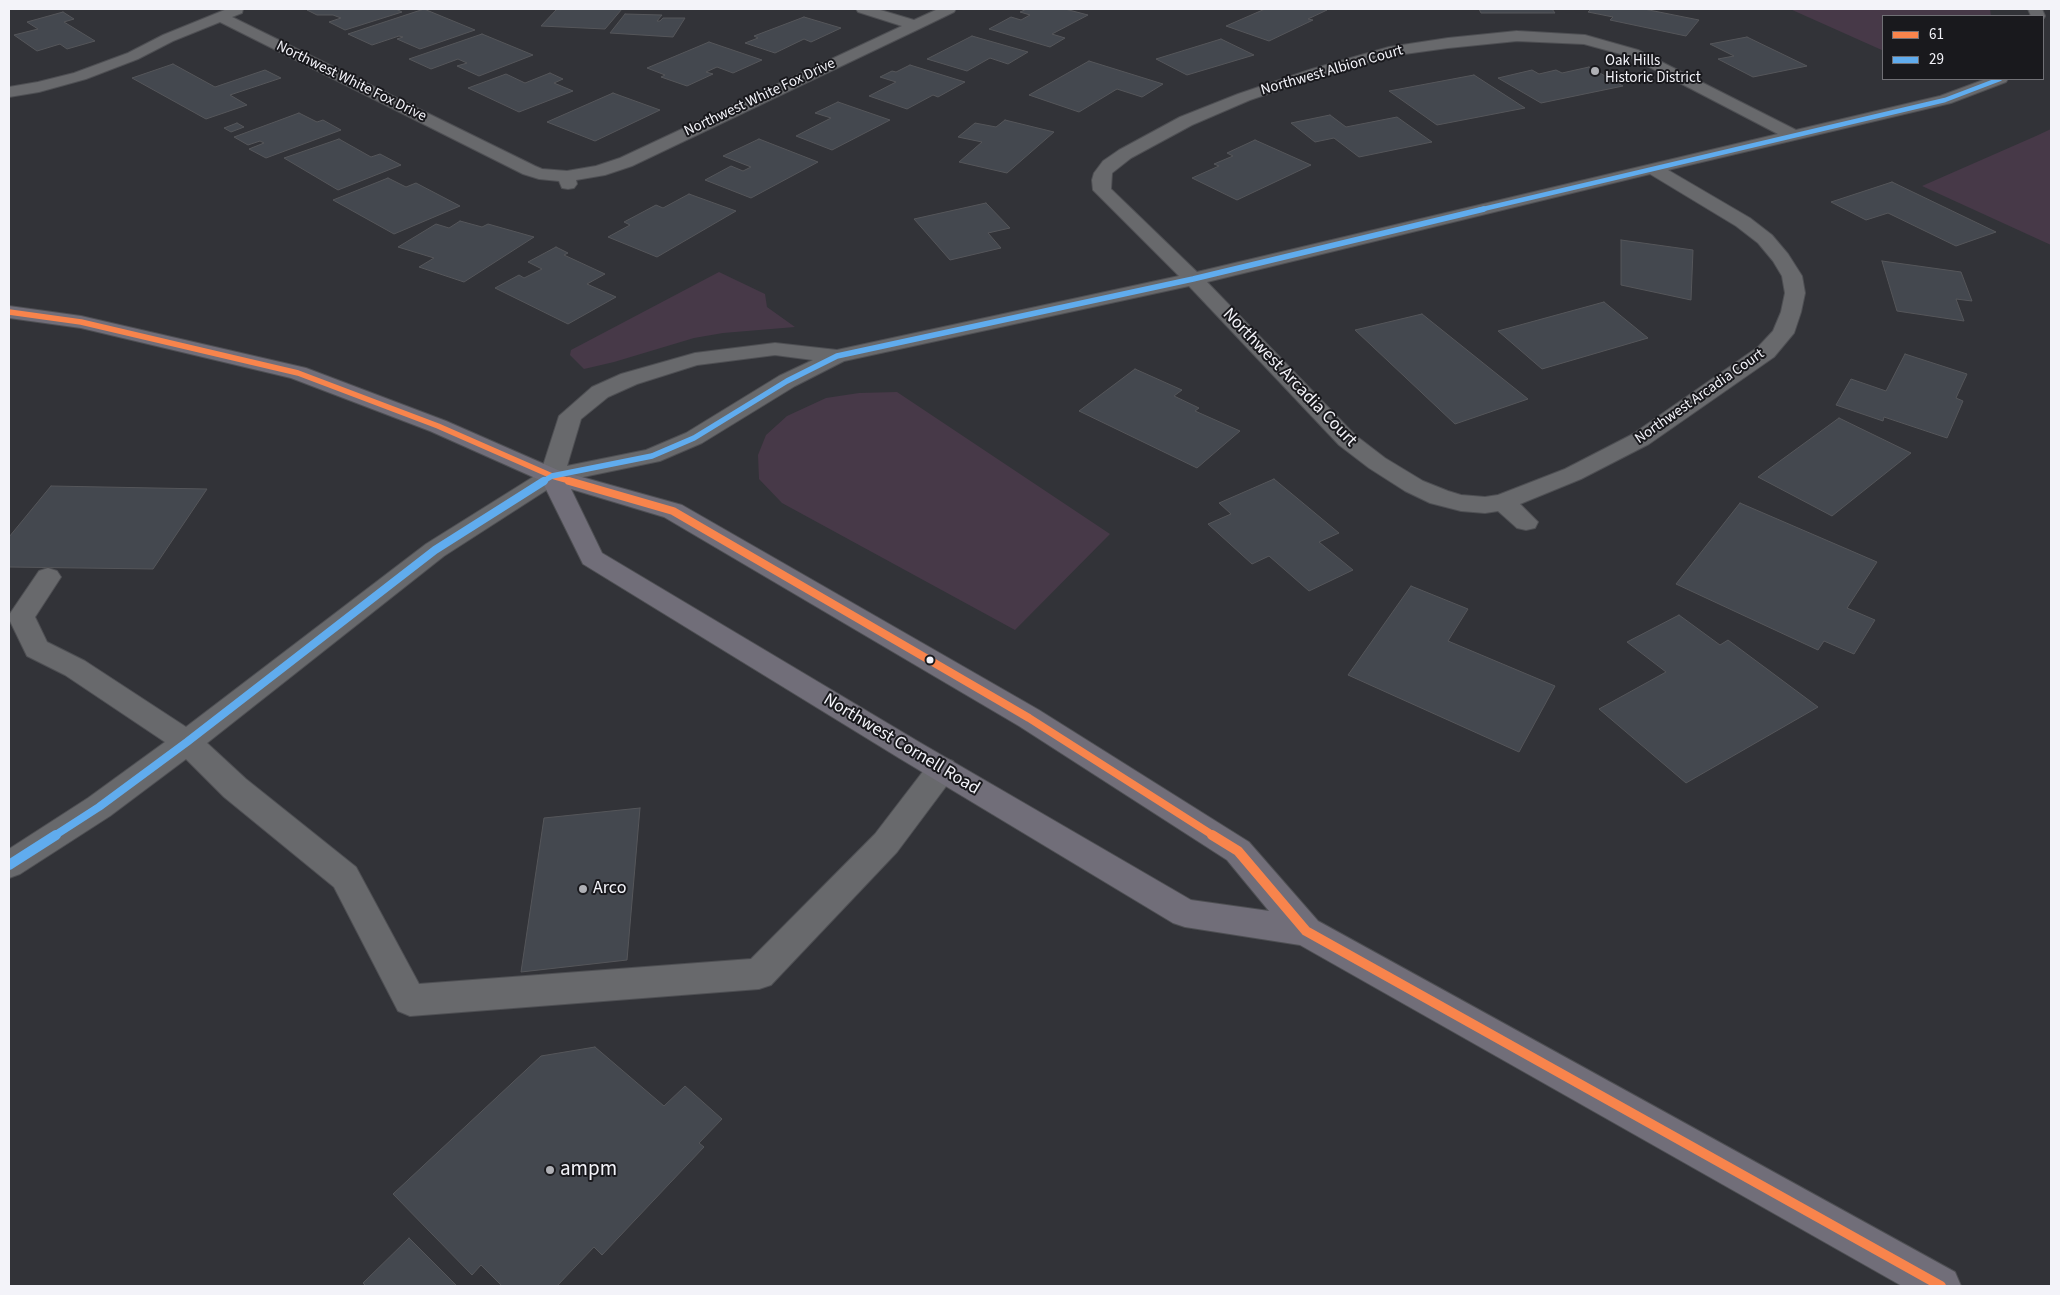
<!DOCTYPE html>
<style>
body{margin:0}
#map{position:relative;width:2060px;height:1295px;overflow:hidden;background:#323338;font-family:"Source Sans 3",sans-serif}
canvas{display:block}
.frame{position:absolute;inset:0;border:10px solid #f3f3f9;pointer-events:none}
.legend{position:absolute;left:1882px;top:15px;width:162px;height:65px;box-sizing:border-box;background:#19191d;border:1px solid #707075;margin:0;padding:6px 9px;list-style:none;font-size:15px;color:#f3f3f9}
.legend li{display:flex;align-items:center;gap:10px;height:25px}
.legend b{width:25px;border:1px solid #707075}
</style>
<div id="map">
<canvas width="2060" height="1295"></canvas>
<div class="frame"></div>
<ul class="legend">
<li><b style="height:6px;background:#f8844c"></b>61</li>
<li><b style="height:6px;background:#60acee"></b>29</li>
</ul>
</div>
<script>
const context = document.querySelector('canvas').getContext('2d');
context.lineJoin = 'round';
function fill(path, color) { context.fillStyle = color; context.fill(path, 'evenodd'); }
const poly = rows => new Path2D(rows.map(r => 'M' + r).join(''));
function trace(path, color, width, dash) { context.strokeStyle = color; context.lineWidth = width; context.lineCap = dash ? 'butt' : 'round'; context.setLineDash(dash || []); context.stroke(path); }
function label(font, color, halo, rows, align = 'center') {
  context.font = font + ' "Source Sans 3",sans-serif'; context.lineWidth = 4; context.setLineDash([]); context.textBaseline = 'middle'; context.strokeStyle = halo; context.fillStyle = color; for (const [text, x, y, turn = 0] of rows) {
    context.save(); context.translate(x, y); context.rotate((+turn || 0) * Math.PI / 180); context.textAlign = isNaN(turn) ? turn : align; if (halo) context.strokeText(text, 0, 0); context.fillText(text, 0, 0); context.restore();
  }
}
fill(poly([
 [1790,9,1990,9,1991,16,1884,16,1884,51],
 [2051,129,2051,245,1922,186,2036,136],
 [719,272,765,294,767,307,795,327,723,333,694,338,614,362,584,369,570,355,571,350],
 [897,392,1110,534,1015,630,782,503,759,479,758,455,766,435,787,416,826,398,859,393]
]), '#473948');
const building = poly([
 [311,9,396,9,402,12,345,30,329,22,341,18,333,15,317,15,307,10,311,9],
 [424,9,475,30,420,49,397,39,403,37,399,36,372,45,348,34,424,9],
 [557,9,622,9,605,29,541,26,557,9],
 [1027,9,1065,9,1088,15,1052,34,1065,38,1050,47,989,29,1011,17,1021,20,1030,15,1020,12,1027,9],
 [1265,9,1324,9,1327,10,1308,19,1313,20,1269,41,1226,26,1265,9],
 [1479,9,1552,9,1555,13,1481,13,1479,9],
 [1591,9,1644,9,1699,20,1686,36,1610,20,1613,17,1588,12,1591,9],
 [63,12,74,19,64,22,95,41,67,49,60,44,37,51,14,35,38,29,27,22,63,12],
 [625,14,662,15,657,21,660,21,663,18,685,18,673,37,610,33,625,14],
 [804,17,841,28,811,42,804,39,775,53,745,43,758,38,754,36,804,17],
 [482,34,533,55,479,76,457,66,467,63,458,59,431,69,409,59,482,34],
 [972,36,1028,52,1008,64,990,58,967,71,927,59,972,36],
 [1747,37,1807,66,1753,77,1718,59,1734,56,1710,44,1747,37],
 [1221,39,1254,55,1187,75,1156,59,1221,39],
 [709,42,762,60,733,73,717,67,706,72,713,74,687,86,661,77,665,75,647,68,709,42],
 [1089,61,1163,84,1142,97,1117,89,1079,112,1029,95,1089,61],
 [173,64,215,87,265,70,281,78,230,95,247,105,206,119,132,78,173,64],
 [910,65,965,82,938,97,933,95,907,109,869,96,896,82,880,77,892,71,896,72,910,65],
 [1589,67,1623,86,1541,103,1498,78,1532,70,1539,74,1556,70,1562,73,1589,67],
 [550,73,563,79,554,83,573,91,519,112,468,88,506,74,525,83,550,73],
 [1474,75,1525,108,1437,125,1389,91,1474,75],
 [613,93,660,110,595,141,547,122,613,93],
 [838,102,890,120,832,150,796,136,831,118,815,113,838,102],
 [299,113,317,122,323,120,341,130,266,158,249,149,264,143,260,141,248,145,234,137,299,113],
 [1330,115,1346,127,1397,117,1432,142,1359,157,1334,138,1315,142,1291,123,1330,115],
 [1005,120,1054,132,1007,173,959,162,982,142,958,137,975,123,996,127,1005,120],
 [237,123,244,127,231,132,224,128,237,123],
 [339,139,371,157,380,154,401,165,338,190,284,158,339,139],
 [759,139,818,162,751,198,705,180,731,166,743,171,751,167,723,156,759,139],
 [1255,140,1311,165,1237,200,1192,178,1219,166,1214,164,1233,156,1227,153,1255,140],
 [388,178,406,187,416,183,460,206,394,234,333,200,388,178],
 [1892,182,1996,232,1956,246,1888,213,1866,220,1831,202,1892,182],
 [689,194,736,211,657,257,608,237,630,225,624,222,656,205,663,208,689,194],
 [986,203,1010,228,988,233,1001,248,950,260,914,219,986,203],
 [460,221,482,227,488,224,534,237,464,282,419,267,434,258,398,247,436,224,449,228,460,221],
 [1621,240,1693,250,1691,300,1621,285,1621,240],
 [556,247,568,253,564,255,605,274,587,284,616,297,568,324,495,288,519,275,524,278,542,269,528,262,556,247],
 [1882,261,1961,272,1972,301,1956,299,1964,321,1897,311,1882,261],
 [1604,302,1648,338,1542,369,1498,331,1604,302],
 [1422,314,1528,399,1455,424,1355,330,1422,314],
 [1905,354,1967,374,1956,398,1963,401,1947,438,1884,417,1883,421,1836,405,1851,379,1886,391,1905,354],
 [1135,369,1182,390,1174,396,1199,408,1195,411,1240,431,1197,468,1079,411,1135,369],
 [1839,418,1911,453,1832,516,1758,477,1839,418],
 [1274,479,1339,533,1319,542,1353,570,1309,591,1269,556,1252,564,1208,524,1231,514,1219,503,1274,479],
 [51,486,207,489,153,569,9,567,9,537,51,486],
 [1740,503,1877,562,1847,608,1875,620,1854,654,1824,641,1818,650,1676,584,1740,503],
 [1411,586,1468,609,1448,641,1555,686,1519,752,1348,675,1411,586],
 [1679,615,1720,645,1728,640,1818,707,1686,783,1599,709,1666,672,1627,642,1679,615],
 [640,808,627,960,521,972,544,818,640,808],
 [595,1047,664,1106,685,1086,722,1119,699,1143,704,1147,602,1255,594,1247,557,1286,502,1286,481,1265,472,1275,393,1194,541,1056,595,1047],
 [409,1238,456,1285,456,1286,366,1286,363,1283,409,1238]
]);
fill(building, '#44484f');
trace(building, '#55565a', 1);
const minor = poly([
 [227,9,243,9,242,13,232,17,535,166,542,169,567,171,596,166,620,158,902,26,858,12,856,9,877,9,914,20,938,9,956,9,954,12,921,28,632,166,605,175,576,180,577,184,574,188,568,189,562,188,559,181,539,179,523,174,220,22,173,41,138,59,86,79,39,92,9,97,9,87,38,82,74,73,128,53,163,35,227,9],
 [2028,9,2042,9,2045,16,2044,18,2044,16,2031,16,2028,9],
 [1517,31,1585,35,1638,50,1796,130,1940,96,1986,79,2008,79,2006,82,1951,103,1668,170,1750,218,1772,235,1788,254,1802,276,1805,293,1801,312,1794,333,1774,357,1649,444,1581,479,1520,504,1538,522,1535,528,1526,530,1517,528,1498,511,1485,513,1461,511,1430,503,1405,491,1369,468,1339,445,1189,286,844,361,795,386,702,443,660,461,559,482,444,556,207,743,246,779,356,867,419,984,751,959,875,834,931,761,942,757,953,761,957,769,953,777,897,852,771,985,759,989,410,1016,398,1011,334,887,224,797,186,759,110,816,20,874,9,878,9,849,88,798,165,742,65,675,27,656,9,619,9,615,39,571,48,568,57,571,61,577,35,617,47,642,85,661,186,727,426,544,541,472,559,416,592,387,621,374,695,353,775,343,837,350,1179,276,1093,190,1092,180,1094,173,1103,161,1119,150,1180,117,1238,94,1312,69,1389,47,1448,38,1517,31],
 [1517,41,1584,44,1628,56,1778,134,1197,272,1111,189,1112,173,1131,158,1192,125,1250,100,1324,75,1390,56,1448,48,1517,41],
 [1650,174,1736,226,1758,243,1773,261,1782,276,1785,293,1781,312,1773,331,1758,347,1633,434,1565,469,1498,495,1485,497,1461,495,1448,491,1423,481,1385,458,1355,435,1207,282,1650,174],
 [775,355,813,360,779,376,686,433,646,450,567,466,581,419,608,397,637,384,697,365,775,355]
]);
const major = poly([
 [9,306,81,316,306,368,446,421,560,471,682,505,1039,710,1249,842,1318,921,1955,1272,1961,1286,1902,1286,1300,945,1185,927,1173,923,899,758,583,564,542,481,430,431,291,378,81,328,9,318,9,306],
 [571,489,664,517,1019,726,1227,860,1269,911,1191,900,919,742,602,553,571,489]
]);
trace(minor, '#4e4f53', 2);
trace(major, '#4e4f53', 2);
fill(minor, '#68696c');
fill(major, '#716e79');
trace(poly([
 [9,312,81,322,298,373,438,426,552,476,573,482]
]), '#f8844c', 5.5);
trace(poly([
 [569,481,673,511,1029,718,1214,836]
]), '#f8844c', 8);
trace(poly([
 [1212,835,1238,851,1306,931,1941,1286]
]), '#f8844c', 10);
trace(poly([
 [1479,210,1945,100,2000,79]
]), '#60acee', 4.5);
trace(poly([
 [542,482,552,476,652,456,694,438,787,381,837,356,1193,279,1484,209]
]), '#60acee', 5.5);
trace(poly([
 [54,836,99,807,187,742,435,550,544,481]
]), '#60acee', 8);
trace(poly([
 [9,865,56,835]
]), '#60acee', 10);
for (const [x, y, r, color] of [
 [1595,71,5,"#afb0b5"],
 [930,660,4.5,"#f3f3f9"],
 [583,889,5,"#afb0b5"],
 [550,1170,5,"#afb0b5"]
]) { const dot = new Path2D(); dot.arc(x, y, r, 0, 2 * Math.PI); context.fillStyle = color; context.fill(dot); trace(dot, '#19191d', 2); }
label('15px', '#f3f3f9', '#19191d', [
 ["Oak Hills",1605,62],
 ["Historic District",1605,79]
], 'left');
label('15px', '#f3f3f9', '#19191d', [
 ["Northwest Albion Court",1332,71,-16],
 ["Northwest White Fox Drive",351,82,26],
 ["Northwest White Fox Drive",760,98,-25],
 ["Northwest Arcadia Court",1700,397,-35]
]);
label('18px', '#f3f3f9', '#19191d', [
 ["Northwest Arcadia Court",1289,378,46],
 ["Northwest Cornell Road",901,745,31]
]);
label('18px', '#f3f3f9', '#19191d', [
 ["Arco",593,889]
], 'left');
label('21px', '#f3f3f9', '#19191d', [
 ["ampm",560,1170]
], 'left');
</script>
